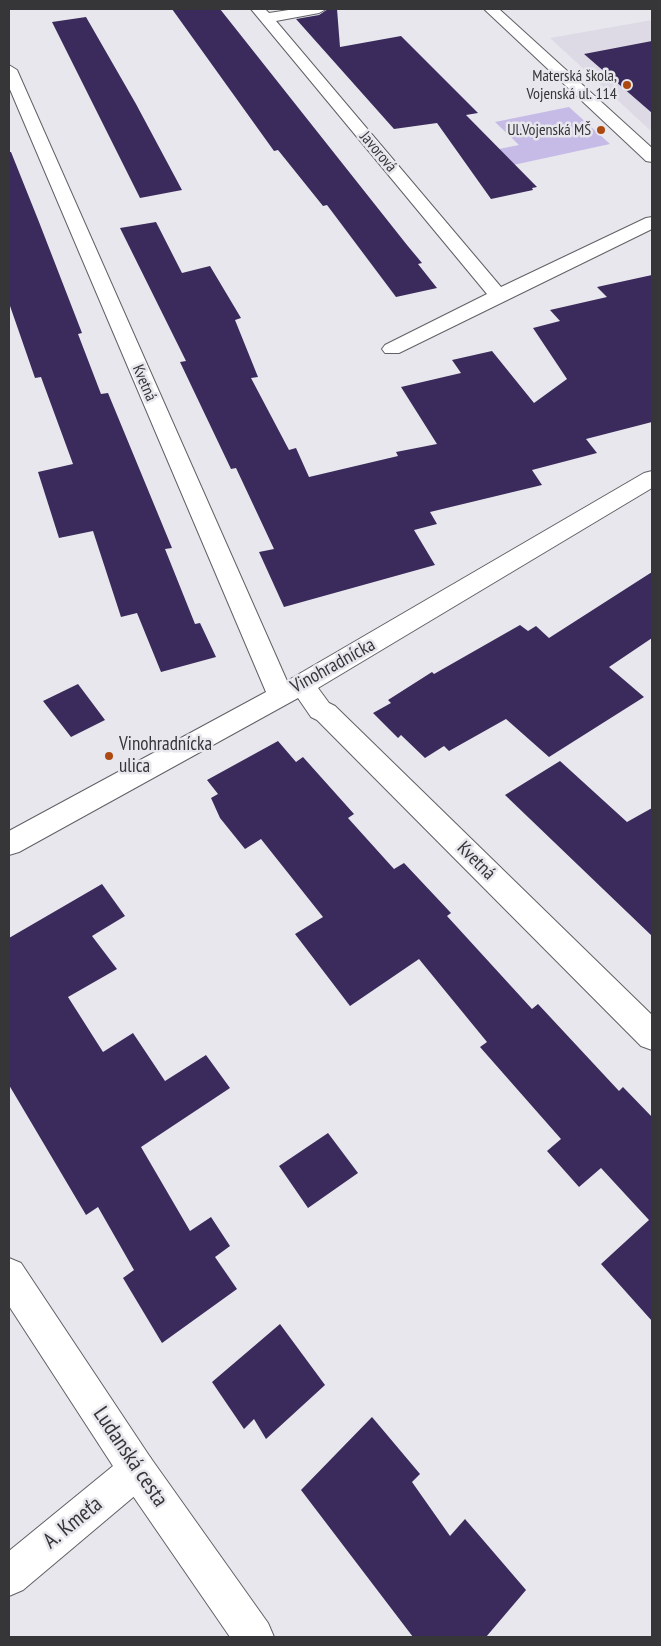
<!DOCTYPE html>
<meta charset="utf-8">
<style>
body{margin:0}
#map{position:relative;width:661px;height:1646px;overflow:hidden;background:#e8e7ed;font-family:"PT Sans Narrow",sans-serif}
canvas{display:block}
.frame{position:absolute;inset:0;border:10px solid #363538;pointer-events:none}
</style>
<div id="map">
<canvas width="661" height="1646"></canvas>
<div class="frame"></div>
</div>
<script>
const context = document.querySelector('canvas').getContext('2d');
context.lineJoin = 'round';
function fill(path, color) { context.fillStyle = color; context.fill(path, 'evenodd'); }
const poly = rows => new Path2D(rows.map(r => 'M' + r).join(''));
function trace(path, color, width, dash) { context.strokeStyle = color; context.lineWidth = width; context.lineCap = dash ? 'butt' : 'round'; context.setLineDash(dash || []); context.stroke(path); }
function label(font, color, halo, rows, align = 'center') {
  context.font = font + ' "PT Sans Narrow",sans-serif'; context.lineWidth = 5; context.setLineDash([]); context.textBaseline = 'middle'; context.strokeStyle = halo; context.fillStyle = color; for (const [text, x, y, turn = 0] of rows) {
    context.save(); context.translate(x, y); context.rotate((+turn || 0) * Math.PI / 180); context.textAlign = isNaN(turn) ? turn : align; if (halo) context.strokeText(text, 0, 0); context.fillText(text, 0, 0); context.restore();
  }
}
fill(poly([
 [652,20,652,132,550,38]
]), '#dddae6');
fill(poly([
 [569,107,610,144,504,167,489,151,519,145,495,122]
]), '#c6bbe6');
fill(poly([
 [172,9,220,9,407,245,422,263,418,264,437,288,396,297,327,205,323,206,278,150,274,151],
 [328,9,337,9,340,47,401,36,478,113,466,115,537,187,532,188,533,190,491,199,437,123,394,129,296,19,319,15],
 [86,17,136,104,182,190,140,198,52,22],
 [652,41,652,113,584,54],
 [9,152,11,152,39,222,82,333,78,334,101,394,108,393,172,548,165,549,195,624,200,623,216,657,161,672,137,613,121,617,93,531,59,538,38,472,73,464,41,377,35,378,9,303],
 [156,222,182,273,210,266,241,318,235,320,258,377,251,378,289,450,296,448,309,477,398,456,396,452,437,444,401,387,461,373,452,360,492,351,534,403,567,379,533,328,560,321,550,310,607,297,597,287,652,275,652,422,586,439,597,453,532,470,542,485,430,512,437,524,414,530,435,565,284,607,259,552,274,549,236,468,231,469,180,362,186,361,120,228],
 [652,572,652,638,609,667,644,697,549,757,506,719,449,751,444,746,425,758,401,735,398,738,373,713,391,703,388,700,432,672,434,674,520,625,528,631,536,626,549,638],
 [78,684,105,720,71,737,43,701],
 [278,741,296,762,303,757,354,814,348,818,394,869,404,863,451,913,447,916,532,1009,538,1004,619,1091,623,1087,652,1117,652,1321,601,1264,649,1220,601,1168,579,1187,547,1151,561,1139,480,1047,487,1042,419,959,350,1006,295,934,323,917,261,839,245,849,220,818,211,798,218,794,207,780],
 [560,761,627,822,652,808,652,936,505,795],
 [102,884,125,916,92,936,117,969,68,997,103,1052,133,1033,165,1081,206,1055,230,1088,141,1147,190,1231,211,1217,230,1246,215,1257,237,1289,162,1343,123,1278,134,1270,98,1207,86,1215,9,1085,9,938],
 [328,1133,358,1173,308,1208,279,1166],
 [280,1324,325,1385,266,1439,254,1419,244,1429,212,1382],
 [372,1417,420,1474,412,1482,450,1536,465,1519,526,1590,486,1637,413,1637,301,1490]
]), '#3b2b5c');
const minor = poly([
 [251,9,265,9,269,13,295,9,326,9,319,13,276,21,501,287,646,218,652,217,652,229,399,353,385,353,382,349,385,345,487,294,251,9],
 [484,9,499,9,652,148,652,162,646,161,484,9],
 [9,65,17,70,287,681,644,473,652,471,652,488,318,688,329,703,335,706,652,1015,652,1050,641,1046,317,720,311,717,298,698,19,852,9,855,9,831,266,692,9,87,9,65],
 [137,1451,150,1457,156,1470,150,1483,23,1590,9,1596,9,1551,124,1457,137,1451]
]);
const tertiary = poly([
 [9,1258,21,1263,150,1457,268,1623,274,1637,230,1637,124,1483,9,1306,9,1258]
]);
trace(minor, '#616065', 2);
trace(tertiary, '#616065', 2);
fill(minor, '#fff');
fill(tertiary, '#fff');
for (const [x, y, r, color] of [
 [627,85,5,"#ab4910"],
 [601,130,5,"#ab4910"],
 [109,756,5,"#ab4910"]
]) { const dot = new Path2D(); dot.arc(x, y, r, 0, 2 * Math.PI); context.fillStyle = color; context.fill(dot); trace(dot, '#e8e7ed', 2); }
label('16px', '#363538', '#e8e7ed', [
 ["Materská škola,",617,76],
 ["Vojenská ul. 114",617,94],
 ["Ul.Vojenská MŠ",591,130]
], 'right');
label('16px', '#363538', '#e8e7ed', [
 ["Javorová",378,152,50],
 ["Kvetná",144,383,67]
]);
label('19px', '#363538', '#e8e7ed', [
 ["Vinohradnícka",333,666,-29],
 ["Kvetná",476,861,45]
]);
label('19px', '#363538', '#e8e7ed', [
 ["Vinohradnícka",119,745],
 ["ulica",119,767]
], 'left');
label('22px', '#363538', '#e8e7ed', [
 ["Ludanská cesta",130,1457,56],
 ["A. Kmeťa",73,1523,-39]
]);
</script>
